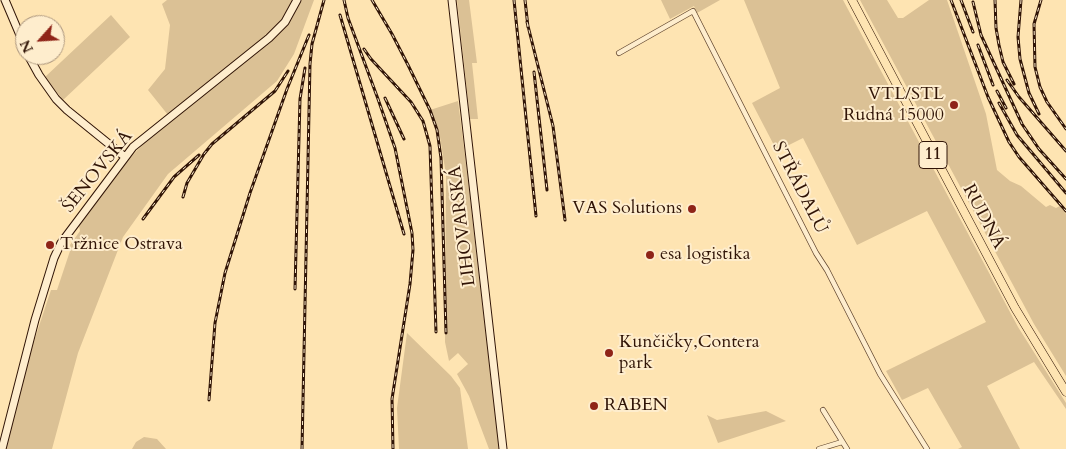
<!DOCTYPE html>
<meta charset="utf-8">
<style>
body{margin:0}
#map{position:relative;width:1066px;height:449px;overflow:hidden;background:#fee4b2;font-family:Cardo,serif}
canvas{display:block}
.north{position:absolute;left:15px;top:15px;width:50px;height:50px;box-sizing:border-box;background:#feedcd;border:1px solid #ac967d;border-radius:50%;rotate:244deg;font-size:14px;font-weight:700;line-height:20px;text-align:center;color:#301406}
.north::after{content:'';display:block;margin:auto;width:18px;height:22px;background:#8f2418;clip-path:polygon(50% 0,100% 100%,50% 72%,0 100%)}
</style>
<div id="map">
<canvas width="1066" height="449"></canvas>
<div class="north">N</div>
</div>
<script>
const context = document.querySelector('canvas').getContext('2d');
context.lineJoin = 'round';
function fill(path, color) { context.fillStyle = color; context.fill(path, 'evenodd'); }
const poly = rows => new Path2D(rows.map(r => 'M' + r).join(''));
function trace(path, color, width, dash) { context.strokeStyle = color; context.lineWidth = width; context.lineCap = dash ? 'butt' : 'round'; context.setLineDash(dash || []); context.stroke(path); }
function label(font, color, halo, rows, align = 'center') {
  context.font = font + ' Cardo,serif'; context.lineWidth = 4; context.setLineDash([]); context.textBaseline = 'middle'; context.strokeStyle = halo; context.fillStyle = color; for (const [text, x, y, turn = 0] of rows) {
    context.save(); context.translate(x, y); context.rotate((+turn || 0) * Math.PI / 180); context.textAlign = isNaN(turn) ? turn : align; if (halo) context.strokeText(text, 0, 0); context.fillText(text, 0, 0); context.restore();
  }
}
fill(poly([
 [167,0,293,0,284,19,266,36,168,115,148,90,165,69,170,25,162,4],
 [299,0,314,0,294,54,277,81,168,174,123,237,78,353,52,449,5,449,33,344,51,290,57,290,71,248,70,245,80,231,79,226,128,160,153,134,279,31,292,17],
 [457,0,469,0,477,63,472,63,478,119,470,119],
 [661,0,720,0,697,13,694,6,670,19],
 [744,0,843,0,1018,327,1066,403,1066,409,1034,362,987,386,1020,449,958,449,962,447,928,388,902,400,886,371,986,322,927,211,857,245,803,138,777,151,752,103,780,88],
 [860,0,887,0,898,18,903,18,929,0,947,0,986,114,997,170,1010,181,1021,186,1046,207,1050,205,1056,208,1060,206,1066,214,1066,376,1034,324],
 [111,15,130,37,63,100,45,77],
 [458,101,466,163,499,449,489,449,469,396,457,374,468,364,458,353,449,361,445,342,446,175,440,137,430,110],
 [407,333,451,376,460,388,468,449,399,449,397,408],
 [766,411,786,421,718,443,707,415,717,420],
 [144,437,157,439,166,449,132,449,136,442]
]), '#dbc195');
const street = poly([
 [619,53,693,11,816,253,827,270,880,374,927,449],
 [823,410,847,449],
 [819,449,842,442]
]);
const secondary = poly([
 [5,0,25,47],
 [452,0,503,449],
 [28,55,39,75,56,99,67,110,125,157],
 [2,449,35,320,54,258,61,243,133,147,269,38,285,22,297,0]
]);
const primary = poly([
 [852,0,1015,308,1066,392]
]);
trace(street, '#644831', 6);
trace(secondary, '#301406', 9);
trace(primary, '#301406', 9);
trace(street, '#feedcd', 4.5);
trace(secondary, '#feedcd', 7);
trace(primary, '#fee4b2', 8);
const rail = poly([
 [344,0,348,18,378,99,395,148,412,233,413,250,410,284,392,399,393,449],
 [372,0,392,34,408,65,430,110,437,130,441,158,446,333],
 [514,0,536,216],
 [525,0,528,27],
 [951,0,988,97,1009,142,1019,157,1066,211],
 [961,0,973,32],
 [995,0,996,28,999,45,1003,62,1014,84],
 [1021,0,1018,37,1020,59,1029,93,1039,114],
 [1041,0,1034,24,1035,67,1040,87,1047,102,1066,129],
 [973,2,981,35,1022,124,1039,149,1066,179],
 [340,15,404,234],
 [527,22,553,126,565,220],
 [978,45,993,85],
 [364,49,371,59,411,102,423,121,430,146,436,332],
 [534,72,547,190],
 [1007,80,1019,97,1066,151],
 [997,91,1006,108],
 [385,98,404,139],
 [999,103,1017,135,1066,193],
 [183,197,187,183,204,154,212,144,275,91,288,71],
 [143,219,174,177,199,155],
 [295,289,300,99,305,68],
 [209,400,215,323,225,273,250,193,287,89,309,35],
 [302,449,310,64,312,44,324,0]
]);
trace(rail, '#301406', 3);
trace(rail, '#feedcd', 1, [4]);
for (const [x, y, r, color] of [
 [954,105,5,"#8f2418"],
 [692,209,5,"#8f2418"],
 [50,245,5,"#8f2418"],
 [650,255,5,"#8f2418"],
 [609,353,5,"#8f2418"],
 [594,406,5,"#8f2418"]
]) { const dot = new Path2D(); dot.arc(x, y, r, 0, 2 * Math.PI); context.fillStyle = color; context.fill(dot); trace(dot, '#feedcd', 2); }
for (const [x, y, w] of [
 [933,155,28]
]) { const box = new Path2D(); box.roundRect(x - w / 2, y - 13.5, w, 27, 4); context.fillStyle = '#feedcd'; context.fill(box); trace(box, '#301406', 1); }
label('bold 16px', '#301406', null, [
 ["11",933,155]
]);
label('18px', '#301406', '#feedcd', [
 ["VTL/STL",944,95,"right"],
 ["Rudná 15000",944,116,"right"],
 ["VAS Solutions",682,209,"right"],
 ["Tržnice Ostrava",60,245],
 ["esa logistika",660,255],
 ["Kunčičky,Contera",619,343],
 ["park",619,364],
 ["RABEN",604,406]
], 'left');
label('18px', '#301406', '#feedcd', [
 ["ŠENOVSKÁ",98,172,-51],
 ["STŘÁDALŮ",799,188,63],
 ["RUDNÁ",983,217,62],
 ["LIHOVARSKÁ",463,226,-97]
]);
</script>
